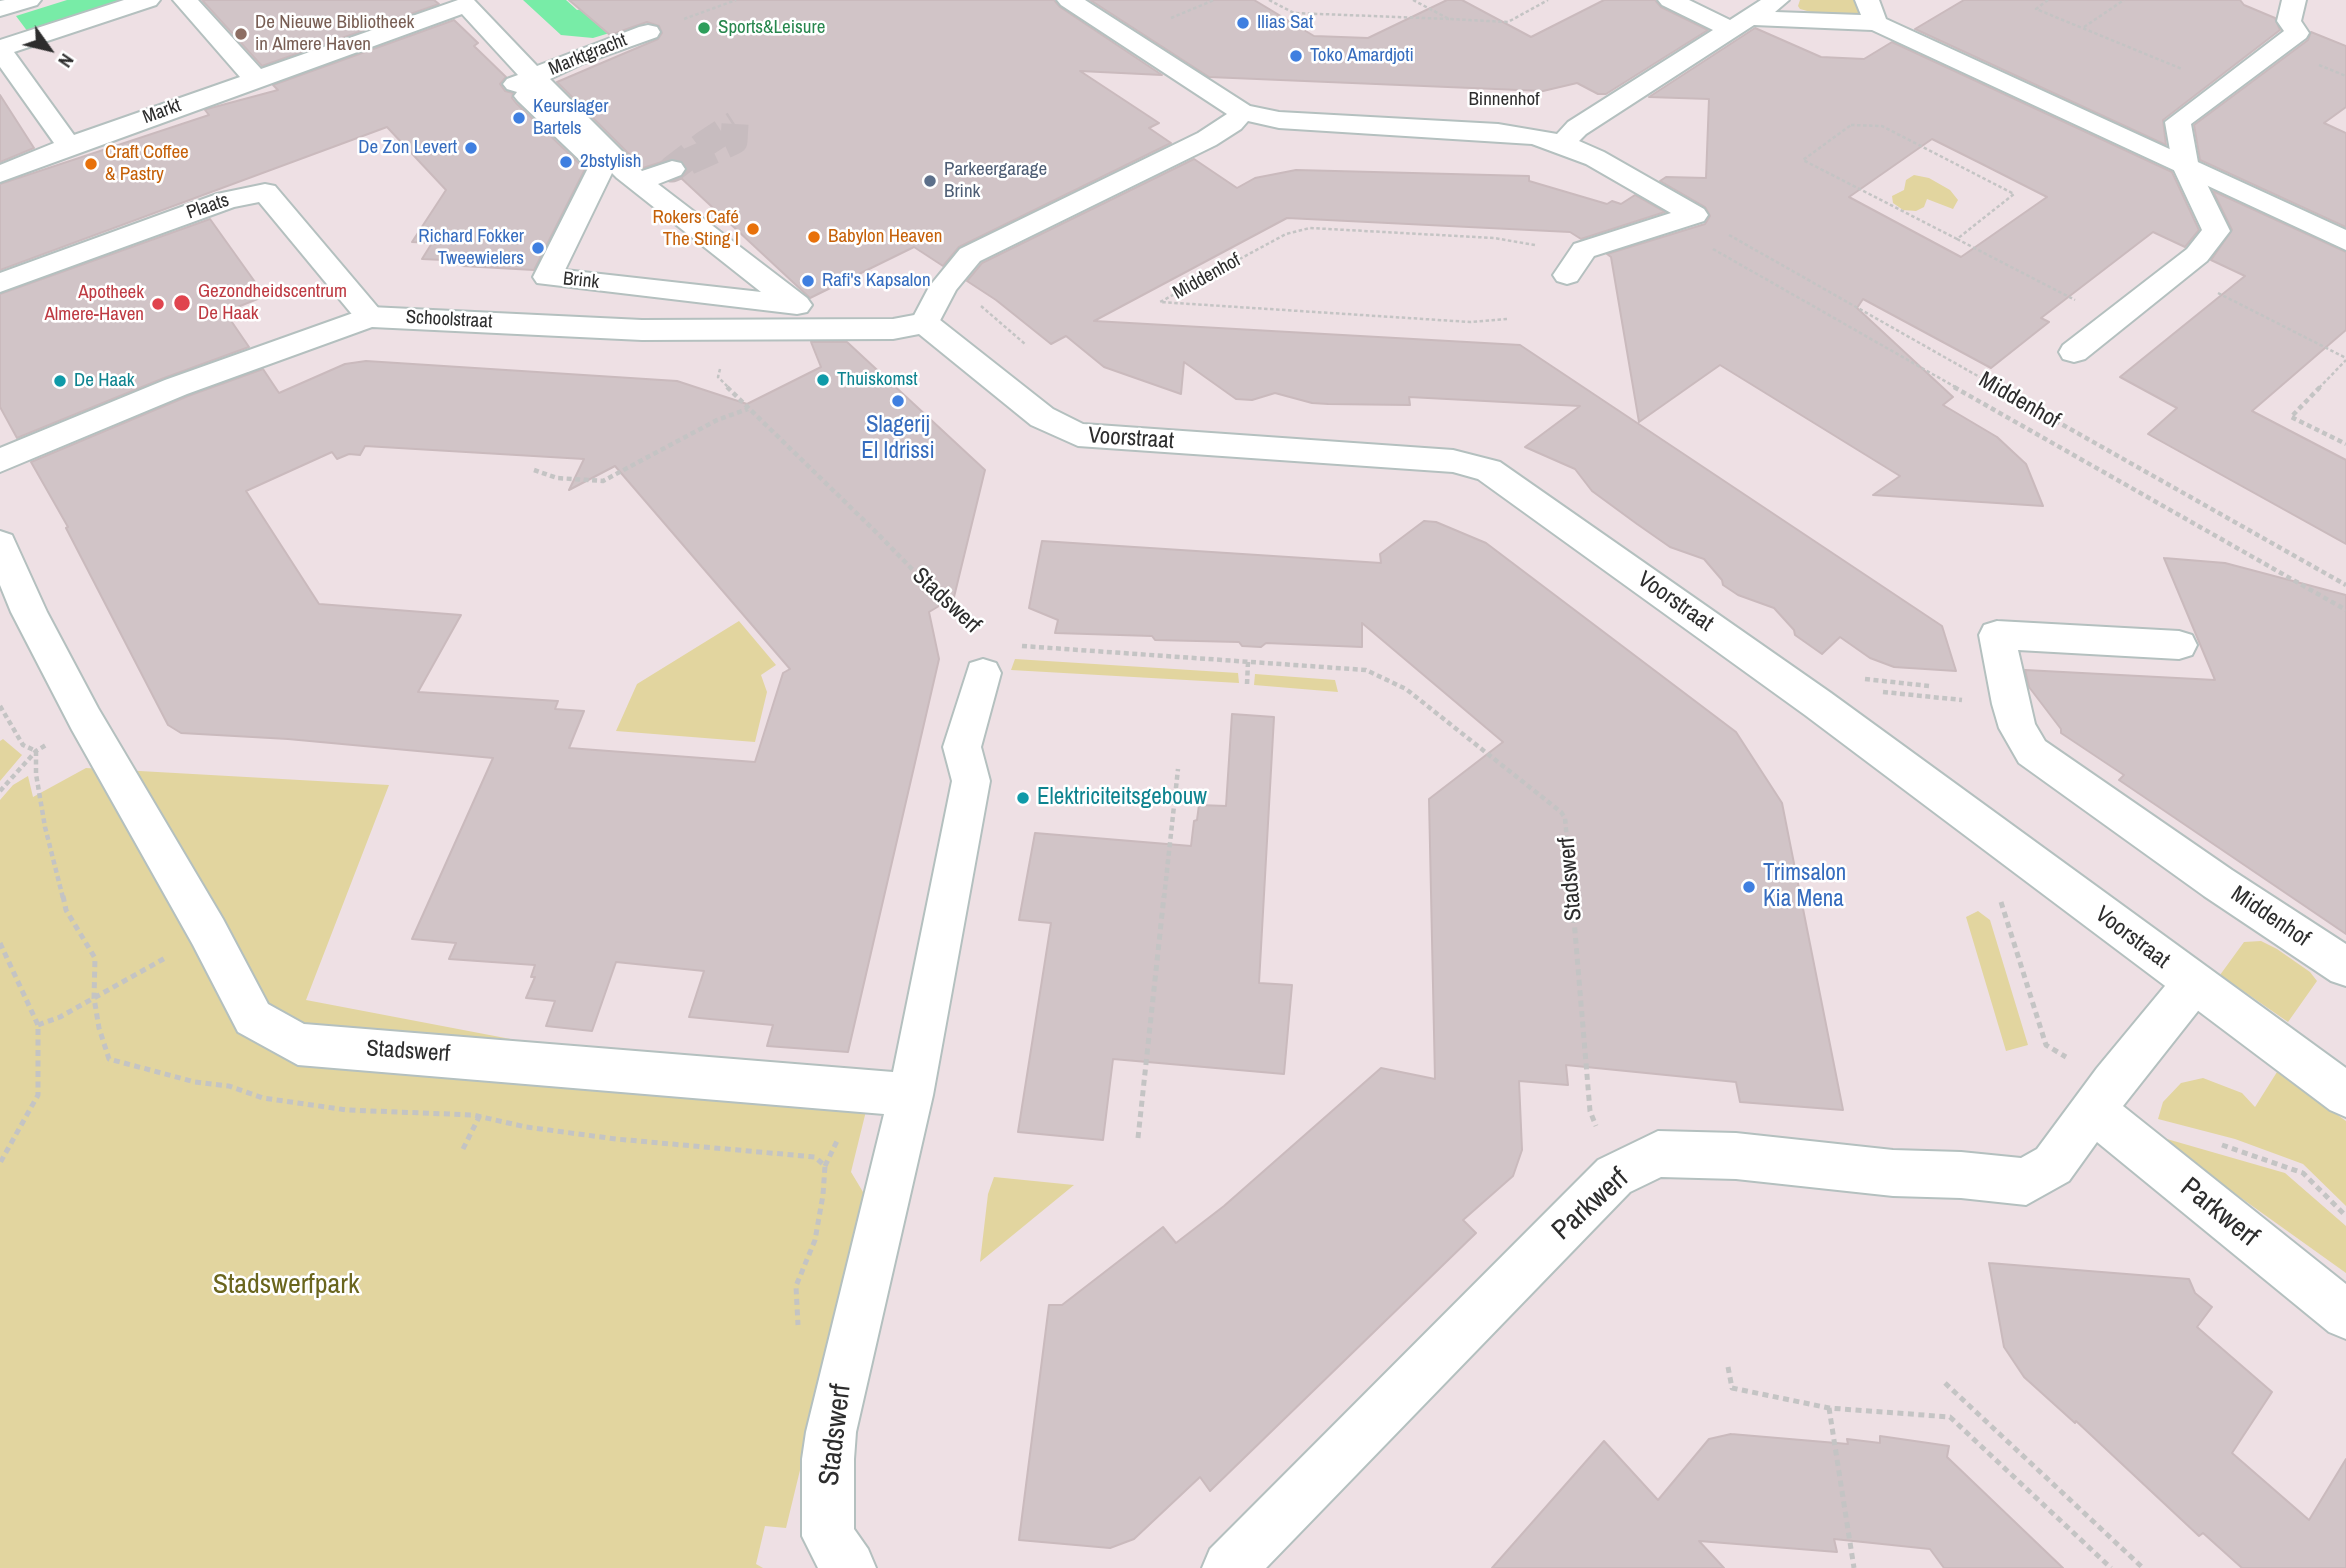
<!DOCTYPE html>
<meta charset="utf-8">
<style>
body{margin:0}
#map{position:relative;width:2346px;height:1568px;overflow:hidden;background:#eee0e4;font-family:"Archivo Narrow",sans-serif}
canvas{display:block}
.north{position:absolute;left:14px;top:14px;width:70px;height:70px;-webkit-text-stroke:5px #fff;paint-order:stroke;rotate:124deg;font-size:19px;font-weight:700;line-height:28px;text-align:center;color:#2d2d2d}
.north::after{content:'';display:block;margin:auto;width:24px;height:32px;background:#2d2d2d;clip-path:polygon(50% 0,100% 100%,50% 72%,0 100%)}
</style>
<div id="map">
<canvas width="2346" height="1568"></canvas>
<div class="north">N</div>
</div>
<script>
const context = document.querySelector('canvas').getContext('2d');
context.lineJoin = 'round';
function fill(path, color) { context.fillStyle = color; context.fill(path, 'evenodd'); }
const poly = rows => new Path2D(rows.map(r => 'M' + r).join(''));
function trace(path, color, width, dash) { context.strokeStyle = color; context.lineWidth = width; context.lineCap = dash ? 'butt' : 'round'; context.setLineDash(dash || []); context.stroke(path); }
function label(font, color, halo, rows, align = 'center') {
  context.font = font + ' "Archivo Narrow",sans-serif'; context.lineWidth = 5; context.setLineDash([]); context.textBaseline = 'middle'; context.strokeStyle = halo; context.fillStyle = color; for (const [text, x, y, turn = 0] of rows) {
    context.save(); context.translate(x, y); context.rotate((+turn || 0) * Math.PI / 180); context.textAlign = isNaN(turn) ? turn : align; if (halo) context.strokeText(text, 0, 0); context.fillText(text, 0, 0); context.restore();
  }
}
fill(poly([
 [1800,0,1856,0,1862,11,1858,16,1818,14,1800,9,1798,6],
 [1914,175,1929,178,1950,190,1958,200,1953,209,1927,199,1924,207,1916,211,1903,210,1893,203,1892,196,1904,190,1906,180],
 [739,621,776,665,761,675,767,692,755,742,616,731,637,684],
 [1015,659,1238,673,1239,683,1011,670],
 [1255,674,1335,680,1338,692,1254,685],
 [3,739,22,755,0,781,0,741],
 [86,768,389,785,306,1000,867,1107,851,1172,866,1197,786,1528,765,1526,756,1564,763,1568,0,1568,0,800,13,785,28,776,33,797],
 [1978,911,1990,920,2028,1045,2006,1051,1966,917],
 [2261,941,2277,949,2310,972,2317,981,2288,1022,2220,975,2244,942],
 [2277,1072,2346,1121,2346,1206,2303,1164,2235,1139,2158,1119,2163,1102,2181,1083,2203,1078,2242,1093,2255,1107],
 [2153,1135,2285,1173,2346,1226,2346,1273],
 [994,1177,1074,1185,980,1262,988,1194]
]), '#e2d59f');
fill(poly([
 [67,0,129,0,28,32,16,16],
 [523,0,566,0,577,10,626,0,626,28,593,38,561,35]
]), '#78eca7');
const building = poly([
 [202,0,434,0,439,4,262,66,202,0],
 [569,0,1054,0,1060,7,1162,75,1080,71,1159,123,1149,128,1171,143,959,247,943,266,914,247,810,298,681,178,687,170,683,162,671,159,643,168,557,82,658,39,662,33,659,26,647,22,610,35,569,0],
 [1090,0,1254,0,1314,36,1368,38,1447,0,1462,0,1531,37,1604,0,1655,0,1661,7,1708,30,1606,94,1598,94,1577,83,1543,91,1209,77,1090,0],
 [1964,0,2240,0,2244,5,2275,18,2280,30,2163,120,2166,145,1915,29,1964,0],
 [454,20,478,43,474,46,506,77,500,84,505,91,513,93,512,98,516,103,585,169,534,270,462,266,465,261,422,259,432,243,412,242,446,190,387,127,0,270,0,184,209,115,205,110,207,109,278,90,273,85,454,20],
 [1755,28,1821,57,1864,59,1892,42,2172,172,2199,230,2185,247,2153,232,2041,318,2049,322,1991,368,1863,299,1857,308,1953,397,1943,405,1997,437,2026,464,2043,506,1873,495,1900,476,1720,365,1639,422,1611,257,1607,254,1705,224,1710,216,1705,207,1660,181,1666,177,1706,178,1709,99,1649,97,1755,28],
 [1932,139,1982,164,2047,197,1961,257,1849,197,1932,139],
 [2311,32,2346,46,2346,107,2324,123,2346,133,2346,227,2200,160,2194,125,2308,40,2311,32],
 [0,95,34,148,0,162,0,95],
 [1194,159,1237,188,1255,178,1296,170,1529,176,1529,181,1607,204,1612,201,1621,204,1635,195,1665,212,1581,239,1570,232,1287,218,1094,321,1520,345,1942,626,1956,671,1894,667,1870,658,1840,637,1822,654,1795,635,1794,630,1774,608,1738,595,1723,585,1722,580,1704,559,1670,547,1637,524,1592,491,1575,469,1525,447,1580,406,1409,397,1410,405,1328,404,1312,403,1275,393,1252,400,1236,399,1184,362,1181,394,1104,367,1066,336,1051,344,996,300,967,281,982,263,1194,159],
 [2213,191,2346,252,2346,330,2252,411,2346,460,2346,544,2148,434,2177,408,2120,377,2245,276,2211,260,2232,230,2213,191],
 [210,219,265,296,225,312,249,347,164,378,17,438,0,407,0,294,210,219],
 [811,342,847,342,985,470,954,597,929,612,939,659,848,1052,767,1046,773,1025,689,1017,704,971,616,962,592,1031,546,1026,555,1001,526,998,535,977,531,977,535,965,449,959,456,943,412,939,493,758,288,739,181,733,168,725,66,528,68,527,31,462,188,396,263,369,279,393,345,364,366,361,677,381,747,404,821,367,811,342],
 [365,446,584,459,569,490,615,466,790,669,783,673,755,762,569,748,584,711,555,709,558,701,418,692,461,615,319,604,246,491,332,452,337,459,349,454,360,455,365,446],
 [1424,521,1436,522,1486,543,1736,732,1782,803,1843,1110,1740,1102,1736,1082,1566,1065,1568,1085,1519,1081,1522,1150,1513,1176,1463,1220,1476,1233,1210,1491,1200,1477,1134,1539,1110,1548,1019,1540,1049,1305,1062,1305,1163,1227,1176,1243,1224,1206,1381,1068,1435,1079,1429,799,1503,742,1362,623,1362,647,1266,643,1261,647,1242,646,1239,642,1155,640,1152,636,1055,633,1058,620,1029,608,1042,541,1381,563,1380,554,1424,521],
 [2164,558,2225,563,2346,595,2346,934,2119,780,2124,775,2061,733,2061,729,2029,687,2025,670,2215,680,2164,558],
 [1232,714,1274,717,1259,983,1292,985,1284,1074,1113,1059,1103,1140,1018,1132,1051,923,1019,920,1035,833,1191,846,1194,821,1197,820,1199,805,1226,806,1232,714],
 [1989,1263,2189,1279,2195,1293,2212,1307,2197,1327,2272,1392,2232,1453,2309,1520,2346,1459,2346,1568,2242,1568,2203,1533,2199,1536,2076,1421,2075,1423,2024,1377,2004,1347,1989,1263],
 [1731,1434,1848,1444,1847,1439,1880,1443,1880,1436,1949,1446,1947,1457,2063,1568,1944,1568,1930,1549,1834,1539,1837,1552,1699,1541,1724,1568,1492,1568,1604,1441,1658,1500,1709,1439,1731,1434]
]);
fill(building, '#d1c4c7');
trace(building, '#cababd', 2);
trace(poly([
 [735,124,734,141,672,169,706,143,735,124]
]), '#c7bcbf', 27, [27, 13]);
const pedestrian = poly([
 [5,0,41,0,37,5,0,16,0,1,5,0],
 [124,0,160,0,156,5,14,52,74,135,240,77,173,0,198,0,261,69,458,0,474,0,537,66,639,27,648,25,657,27,660,32,657,37,584,63,550,79,642,171,672,161,681,163,685,169,681,175,658,184,807,298,812,305,807,312,797,314,537,283,533,277,588,168,518,101,514,96,517,92,507,89,503,84,507,79,518,75,462,14,0,182,0,165,54,143,0,67,0,40,124,0],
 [612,173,617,178,761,292,565,270,612,173],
 [2282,0,2306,0,2301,21,2309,33,2306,38,2191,124,2199,168,2230,231,2207,261,2085,359,2074,362,2063,359,2059,352,2063,345,2187,249,2202,230,2173,168,2165,122,2284,31,2277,21,2282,0]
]);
const minor = poly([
 [1057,0,1085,0,1250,106,1279,112,1498,124,1557,134,1568,122,1713,30,1662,5,1658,0,1689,0,1730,20,1761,0,1789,0,1775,12,1861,15,1855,0,1879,0,1886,19,2346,230,2346,250,1872,30,1754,25,1586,134,1579,141,1604,152,1704,209,1708,215,1704,221,1594,256,1577,281,1567,284,1557,281,1553,275,1574,244,1671,213,1586,164,1532,144,1279,128,1248,121,1241,129,1216,145,980,261,956,290,935,330,925,333,915,330,910,323,929,287,960,249,1198,133,1227,114,1061,5,1057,0],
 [265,184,275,186,380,310,385,317,380,324,370,327,360,324,259,202,234,207,0,292,0,273,217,194,265,184],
 [0,531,12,535,47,612,98,708,223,919,268,1004,304,1024,893,1072,952,781,943,747,970,663,983,659,996,663,1001,673,981,747,990,781,933,1095,856,1432,854,1459,854,1529,868,1549,876,1568,818,1568,802,1536,802,1459,806,1432,884,1114,298,1065,238,1032,193,945,72,730,11,612,0,585,0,531],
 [1997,621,2179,631,2192,635,2197,645,2192,655,2179,659,2018,650,2035,724,2045,741,2232,870,2346,944,2346,986,2331,981,2204,896,2019,763,1999,728,1992,704,1979,635,1984,625,1997,621],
 [2194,964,2209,969,2215,983,2209,997,2123,1106,2346,1284,2346,1339,2329,1332,2097,1142,2069,1181,2026,1205,1961,1198,1893,1196,1736,1179,1661,1177,1630,1192,1266,1568,1202,1568,1210,1549,1598,1160,1658,1131,1736,1133,1893,1150,1961,1152,2021,1158,2037,1149,2097,1068,2179,969,2194,964]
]);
const tertiary = poly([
 [370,307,642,320,893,319,925,313,935,316,1053,409,1083,424,1453,450,1500,462,1831,693,2346,1068,2346,1117,2330,1110,1805,715,1478,479,1453,472,1078,446,1031,425,919,334,893,339,642,340,372,327,187,394,0,472,0,448,165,380,370,307]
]);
trace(pedestrian, '#b4c0bf', 4);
trace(minor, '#b4c0bf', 4);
trace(tertiary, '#b4c0bf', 4);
trace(poly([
 [1269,0,1294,13,1449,19],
 [1413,0,1449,19,1508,22,1548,0],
 [2048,0,2036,9,2182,69],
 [1171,18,1214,0],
 [684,19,736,0],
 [2084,27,2124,0],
 [2319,65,2346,76],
 [1851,125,1882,126,2014,194,1957,239,1803,160,1851,125],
 [1729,235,1999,388],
 [1957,239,2075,300],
 [1713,249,1957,388],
 [2218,293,2346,358],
 [981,306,1025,344],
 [1507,319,1470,322,1160,302,1286,234,1310,228,1494,238,1535,245],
 [720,369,718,377,729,388],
 [2319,388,2346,360]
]), '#c4c4c4', 2.5, [3.5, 2.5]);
trace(poly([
 [727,387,878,534,971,630],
 [1954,387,2346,610],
 [1996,387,2346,585],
 [2320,387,2291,417,2346,444],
 [534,470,557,478,603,481,717,420,748,409],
 [1022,646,1366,670,1406,689,1561,812,1565,818,1572,898],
 [1865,679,1929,686],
 [1247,684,1248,662],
 [1883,692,1962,700],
 [0,706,23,745,36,751,36,774,45,827,63,898],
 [0,791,36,751,46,745],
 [1164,898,1178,769]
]), '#c4c4c4', 4.5, [5, 3.5]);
trace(poly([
 [63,896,66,910,95,958,94,998,99,1028,109,1059,195,1082,229,1086,263,1098,347,1110,473,1115,526,1127,616,1139,815,1157,825,1166,823,1195,815,1240,796,1286,798,1325],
 [1572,896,1590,1111,1596,1126],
 [2001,902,2046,1045,2066,1057],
 [0,943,38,1025,38,1095,0,1163],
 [38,1025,60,1017,167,957],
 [1138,1138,1164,896],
 [2222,1145,2303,1173,2346,1216],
 [463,1149,480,1115],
 [825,1166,837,1141],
 [1728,1367,1732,1388,1829,1408,1950,1417,2111,1568],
 [1945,1383,2143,1568],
 [1829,1408,1854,1568]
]), '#c4c4c4', 5, [6, 4.5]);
fill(pedestrian, '#fff');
fill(minor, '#fff');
fill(tertiary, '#fff');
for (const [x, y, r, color] of [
 [1243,23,7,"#3f7fe0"],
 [704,28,7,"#2e9e5b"],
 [241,34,7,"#8d6e63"],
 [1296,56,7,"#3f7fe0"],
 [519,118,7,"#3f7fe0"],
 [471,148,7,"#3f7fe0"],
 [566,162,7,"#3f7fe0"],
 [91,164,7,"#e8710a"],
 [930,181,7,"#5c6f8a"],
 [753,229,7,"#e8710a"],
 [814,237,7,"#e8710a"],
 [538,248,7,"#3f7fe0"],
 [808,281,7,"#3f7fe0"],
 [182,303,9,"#e0444e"],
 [158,304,7,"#e0444e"],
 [823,380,7,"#0f9aa8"],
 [60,381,7,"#0f9aa8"],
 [898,401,7,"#3f7fe0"],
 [1023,798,7,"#0f9aa8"],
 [1749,887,7,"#3f7fe0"]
]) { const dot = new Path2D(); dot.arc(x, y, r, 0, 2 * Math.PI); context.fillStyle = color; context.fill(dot); trace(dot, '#fff', 2.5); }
label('19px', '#785e54', '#fff', [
 ["De Nieuwe Bibliotheek",255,23],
 ["in Almere Haven",255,45]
], 'left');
label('19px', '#366cbe', '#fff', [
 ["Ilias Sat",1257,23],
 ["Toko Amardjoti",1310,56],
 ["Keurslager",533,107],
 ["Bartels",533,129],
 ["De Zon Levert",457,148,"right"],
 ["2bstylish",580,162],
 ["Richard Fokker",524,237,"right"],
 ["Tweewielers",524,259,"right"],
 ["Rafi's Kapsalon",822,281]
], 'left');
label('19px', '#27864d', '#fff', [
 ["Sports&Leisure",718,28]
], 'left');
label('19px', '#2d2d2d', '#fff', [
 ["Marktgracht",588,55,-22],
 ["Binnenhof",1504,100],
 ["Markt",162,112,-20],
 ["Plaats",208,207,-19],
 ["Middenhof",1207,277,-29],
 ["Brink",581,281,6],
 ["Schoolstraat",449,320,3]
]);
label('19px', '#c56008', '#fff', [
 ["Craft Coffee",105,153],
 ["& Pastry",105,175],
 ["Rokers Café",739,218,"right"],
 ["The Sting I",739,240,"right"],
 ["Babylon Heaven",828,237]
], 'left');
label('19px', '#4e5e75', '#fff', [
 ["Parkeergarage",944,170],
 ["Brink",944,192]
], 'left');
label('19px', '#be3a42', '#fff', [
 ["Gezondheidscentrum",198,292],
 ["De Haak",198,314],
 ["Apotheek",144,293,"right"],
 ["Almere-Haven",144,315,"right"]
], 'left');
label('19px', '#0d838f', '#fff', [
 ["Thuiskomst",837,380],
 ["De Haak",74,381]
], 'left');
label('23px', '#2d2d2d', '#fff', [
 ["Middenhof",2019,401,30],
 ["Voorstraat",1131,439,4],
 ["Stadswerf",946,601,43],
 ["Voorstraat",1675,602,35],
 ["Stadswerf",1571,879,-95],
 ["Middenhof",2270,917,34],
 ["Voorstraat",2132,938,37],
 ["Stadswerf",408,1052,4]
]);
label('23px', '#366cbe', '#fff', [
 ["Slagerij",898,426],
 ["El Idrissi",898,452],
 ["Trimsalon",1763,874,"left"],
 ["Kia Mena",1763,900,"left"]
]);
label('23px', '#0d838f', '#fff', [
 ["Elektriciteitsgebouw",1037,798]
], 'left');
label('28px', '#2d2d2d', '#fff', [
 ["Parkwerf",1591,1205,-42],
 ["Parkwerf",2219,1213,39],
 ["Stadswerf",836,1435,-83]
]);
label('28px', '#6a651d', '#fff', [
 ["Stadswerfpark",286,1285]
]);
</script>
